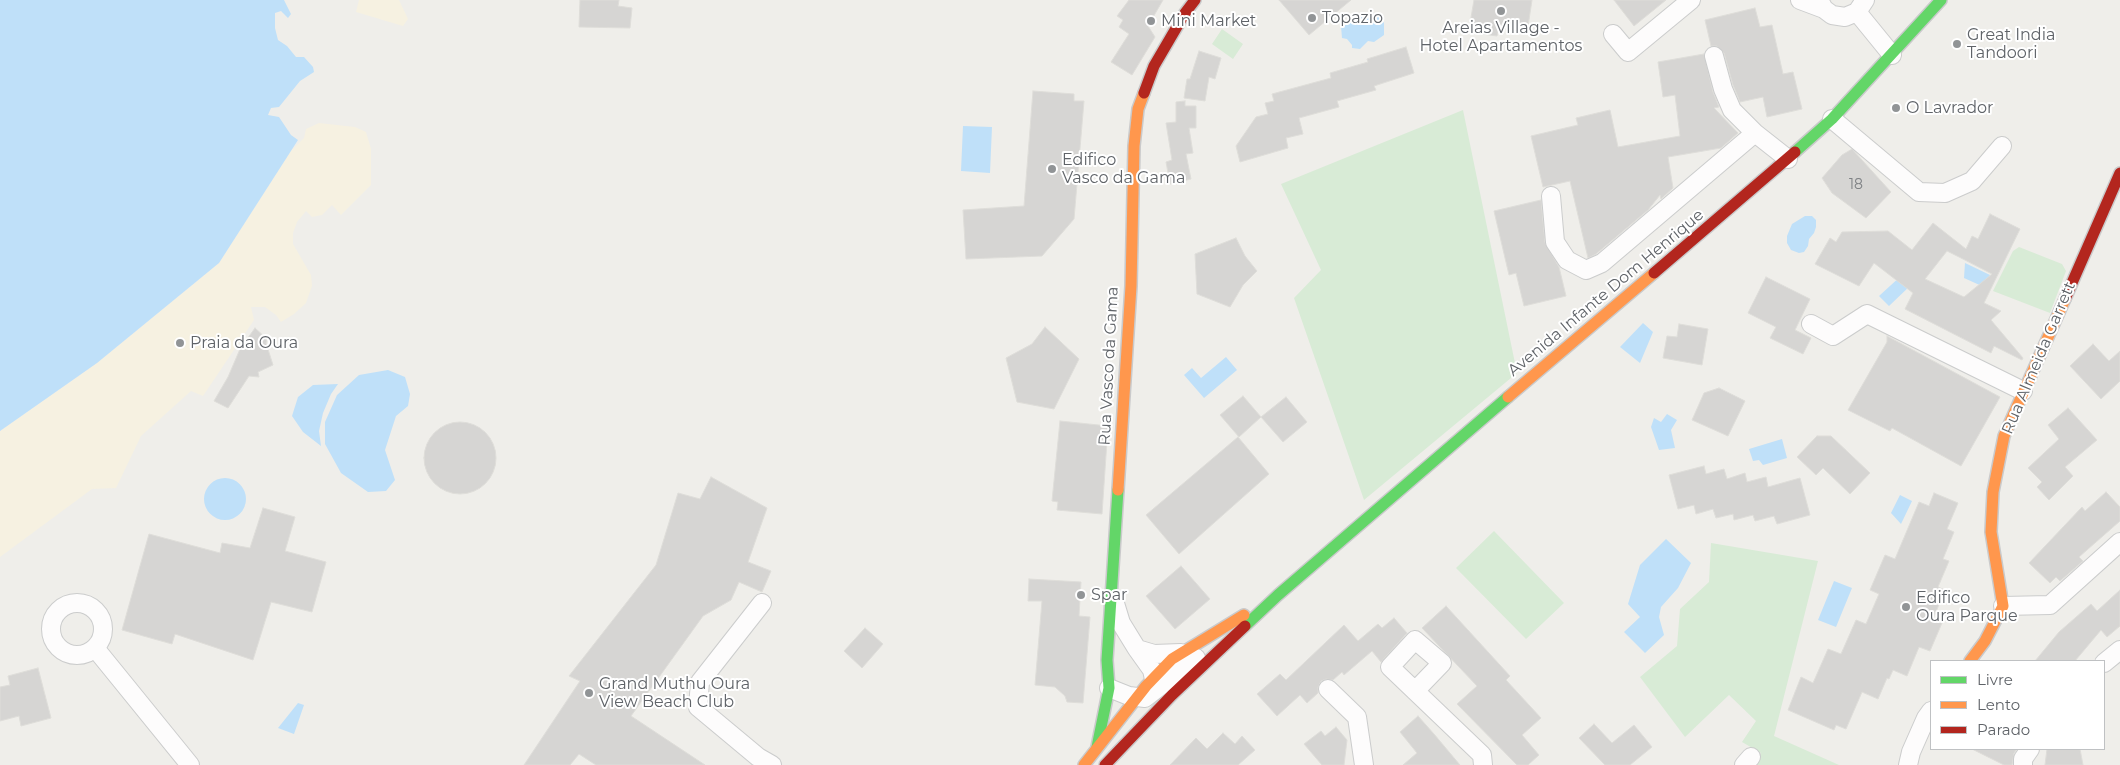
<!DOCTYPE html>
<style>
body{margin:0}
#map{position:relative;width:2120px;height:765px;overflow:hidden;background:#efeeea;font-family:Montserrat,sans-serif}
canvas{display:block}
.legend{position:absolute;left:1930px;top:660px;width:175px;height:90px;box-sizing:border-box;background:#fff;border:1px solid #bfc1c3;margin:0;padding:6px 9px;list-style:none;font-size:15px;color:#5f6368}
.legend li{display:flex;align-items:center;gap:10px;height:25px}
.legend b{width:25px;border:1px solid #bfc1c3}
</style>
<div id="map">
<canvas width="2120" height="765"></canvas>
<ul class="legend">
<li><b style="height:6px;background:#63d668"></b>Livre</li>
<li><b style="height:6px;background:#ff974d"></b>Lento</li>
<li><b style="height:6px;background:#b3261e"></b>Parado</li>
</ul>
</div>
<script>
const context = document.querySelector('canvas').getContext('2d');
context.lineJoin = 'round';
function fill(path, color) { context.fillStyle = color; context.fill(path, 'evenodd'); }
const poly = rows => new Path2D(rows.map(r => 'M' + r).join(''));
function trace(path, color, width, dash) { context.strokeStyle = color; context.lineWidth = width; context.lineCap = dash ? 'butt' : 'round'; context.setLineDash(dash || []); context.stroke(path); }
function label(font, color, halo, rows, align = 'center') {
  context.font = font + ' Montserrat,sans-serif'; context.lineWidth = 4; context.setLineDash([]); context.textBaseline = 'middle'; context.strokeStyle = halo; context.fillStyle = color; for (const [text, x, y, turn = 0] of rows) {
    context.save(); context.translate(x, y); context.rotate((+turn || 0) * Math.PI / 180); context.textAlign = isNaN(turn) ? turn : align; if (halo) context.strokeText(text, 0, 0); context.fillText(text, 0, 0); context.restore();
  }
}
fill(poly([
 [1222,29,1243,44,1233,59,1212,44],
 [1463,110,1517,373,1364,500,1294,298,1321,270,1281,184],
 [2019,247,2062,264,2066,271,2050,313,1993,291,2013,251],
 [1494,531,1564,603,1526,639,1456,568],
 [1711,543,1818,561,1774,736,1839,765,1752,765,1761,753,1742,742,1756,721,1729,695,1685,737,1640,677,1677,646,1680,609,1709,582]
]), '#d8ebd6');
fill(poly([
 [359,0,399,0,408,19,403,26,356,12],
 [319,123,355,127,366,132,371,149,371,185,341,215,332,205,322,215,312,217,306,211,297,222,293,233,293,244,311,275,312,286,306,303,294,314,281,322,276,315,265,307,251,307,254,320,203,396,191,391,141,436,116,488,92,489,0,557,0,431,97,363,219,263,291,151,304,138,306,129]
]), '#f6f1e1');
fill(poly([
 [0,0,284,0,291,14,288,18,281,11,275,13,275,28,278,40,287,46,296,57,304,57,313,67,314,72,300,81,279,107,271,108,268,115,279,117,291,135,298,140,219,263,97,363,0,431],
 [1365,13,1377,14,1384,23,1384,35,1374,42,1368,41,1360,49,1352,48,1352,45,1347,39,1342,38,1341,26,1350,19,1356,20],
 [963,126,992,127,990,173,961,171],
 [1805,216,1812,216,1816,220,1816,227,1814,233,1809,239,1808,246,1804,252,1799,253,1791,250,1787,243,1787,236,1792,224],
 [1965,263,1990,275,1984,287,1964,278],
 [1902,275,1911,285,1889,306,1879,296],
 [1643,323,1653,332,1640,363,1620,347],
 [1226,357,1237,370,1204,398,1184,375,1192,368,1201,378],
 [388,370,405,377,410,394,408,406,396,416,385,450,395,480,386,491,368,492,341,473,325,444,325,422,337,395,359,375],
 [338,384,331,394,323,413,319,431,321,446,303,432,292,416,298,397,313,385],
 [1667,414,1677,420,1671,430,1675,448,1659,450,1651,427,1654,418,1661,422],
 [1782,439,1787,458,1763,465,1759,460,1753,461,1749,449],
 '204 499a21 21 0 1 1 42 0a21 21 0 1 1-42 0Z',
 [1900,495,1912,501,1901,524,1891,513],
 [1666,539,1691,563,1678,588,1661,607,1659,617,1664,635,1645,653,1624,632,1640,617,1628,604,1640,565],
 [1834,581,1852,588,1836,627,1818,620],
 [298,703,304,705,294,734,278,728]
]), '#bfe0f9');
const building = poly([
 [580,0,619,0,618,6,632,8,630,28,579,27,580,0],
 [1129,0,1163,0,1148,26,1155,37,1132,75,1111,62,1129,34,1119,27,1123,20,1117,16,1129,0],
 [1279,0,1351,0,1309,35,1279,0],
 [1474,0,1532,0,1527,33,1499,28,1497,36,1482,34,1483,24,1470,23,1474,0],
 [1614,0,1666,0,1634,26,1614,0],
 [1755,8,1760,27,1772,25,1783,74,1793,72,1802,109,1767,117,1763,97,1740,102,1733,85,1724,53,1717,46,1711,46,1705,20,1755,8],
 [1406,47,1414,73,1374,86,1376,90,1337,101,1339,107,1299,118,1303,134,1286,138,1288,148,1240,162,1236,146,1256,117,1268,114,1265,103,1274,101,1272,94,1331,78,1330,73,1368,62,1367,59,1406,47],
 [1199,51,1221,58,1215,79,1209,77,1205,101,1184,98,1187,79,1190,79,1199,51],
 [1704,54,1713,92,1719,107,1714,108,1738,133,1721,148,1668,157,1673,188,1661,199,1660,195,1648,210,1596,254,1588,258,1570,181,1543,187,1531,136,1578,125,1576,118,1610,110,1618,147,1680,136,1675,95,1663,97,1658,62,1704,54],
 [1033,91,1074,94,1074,101,1084,101,1074,219,1042,256,966,259,963,210,1024,206,1033,91],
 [1185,101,1185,106,1196,106,1196,128,1189,128,1193,153,1186,154,1191,179,1170,184,1166,162,1172,160,1166,123,1176,122,1176,102,1185,101],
 [1852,149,1891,192,1866,218,1832,193,1822,178,1842,155,1852,149],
 [1541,200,1545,243,1559,267,1566,296,1524,306,1516,273,1509,275,1494,211,1541,200],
 [1990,214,2020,229,1984,303,2001,311,1991,320,2023,358,2022,360,1994,346,1991,353,1905,309,1913,293,1874,263,1859,286,1815,264,1830,238,1836,242,1842,232,1888,231,1912,250,1933,223,1966,249,1972,236,1978,239,1990,214],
 [1947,251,1961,258,1992,274,1964,297,1925,279,1947,251],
 [1236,238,1245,256,1257,271,1243,285,1230,307,1197,294,1195,254,1236,238],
 [1766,277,1810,299,1795,330,1811,338,1803,354,1770,338,1776,327,1748,313,1766,277],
 [1679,324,1708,329,1702,365,1663,358,1667,336,1677,337,1679,324],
 [1045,327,1079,359,1054,409,1017,402,1006,358,1032,344,1045,327],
 [255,328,267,339,266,343,273,365,258,372,259,377,249,376,228,408,214,401,228,377,240,349,255,328],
 [1887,336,2000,397,1961,466,1892,428,1890,431,1848,410,1887,342,1887,336],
 [2093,344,2109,361,2120,351,2120,381,2101,399,2070,366,2093,344],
 [1719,388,1745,401,1728,436,1692,420,1704,393,1719,388],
 [1243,396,1261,417,1239,437,1220,415,1243,396],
 [1286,397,1307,422,1283,442,1261,417,1286,397],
 [2068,408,2097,440,2065,467,2073,476,2049,500,2037,487,2042,482,2028,468,2059,439,2048,425,2068,408],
 [1060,421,1108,426,1102,514,1057,510,1058,502,1052,501,1060,421],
 '424 458a36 36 0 1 1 72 0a36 36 0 1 1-72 0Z',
 [1817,436,1831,436,1870,473,1850,494,1823,468,1816,475,1797,457,1817,436],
 [1238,437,1269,474,1179,554,1146,515,1238,437],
 [1704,466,1706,474,1724,469,1727,479,1745,473,1747,482,1766,477,1768,487,1800,478,1810,515,1777,524,1774,516,1755,521,1753,515,1734,520,1733,514,1716,518,1713,509,1696,514,1694,505,1678,509,1669,475,1704,466],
 [711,477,767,508,748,562,771,571,762,592,739,582,731,600,703,616,631,716,705,765,596,765,579,754,570,765,524,765,580,681,569,676,656,565,678,493,700,499,711,477],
 [2106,492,2120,507,2120,521,2079,557,2083,561,2060,581,2056,577,2050,583,2029,563,2082,507,2085,511,2106,492],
 [1934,493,1958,503,1947,529,1954,532,1943,559,1949,561,1938,587,1945,590,1933,619,1942,623,1930,651,1919,647,1907,676,1893,670,1889,679,1887,678,1878,699,1862,692,1846,729,1836,725,1834,730,1788,710,1801,677,1813,683,1828,649,1841,654,1856,620,1866,624,1879,594,1870,590,1885,555,1895,559,1919,502,1929,506,1934,493],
 [263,508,295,517,285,551,326,562,312,612,271,602,253,660,175,634,172,644,122,630,149,534,220,553,222,543,250,548,263,508],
 [1181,566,1210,599,1175,629,1146,596,1181,566],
 [1029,579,1081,582,1079,616,1090,617,1083,703,1067,702,1065,696,1055,687,1035,685,1042,601,1028,601,1029,579],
 [2120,590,2120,626,2107,637,2101,630,2075,661,2035,661,2059,632,2091,604,2097,611,2120,590],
 [1446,606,1510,676,1506,680,1541,718,1522,735,1539,755,1528,765,1517,765,1457,704,1477,686,1422,628,1446,606],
 [1394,618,1407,633,1381,662,1372,651,1344,675,1342,672,1333,680,1326,679,1321,681,1318,687,1318,693,1307,703,1300,695,1277,716,1257,694,1280,674,1286,680,1344,625,1358,641,1378,624,1382,628,1394,618],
 [865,628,883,644,862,668,844,651,865,628],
 [38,668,51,718,21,726,19,716,0,721,0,687,10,685,8,676,38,668],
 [1418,716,1434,734,1460,765,1403,765,1417,753,1400,732,1418,716],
 [1594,724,1612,743,1634,725,1652,747,1630,765,1605,765,1579,738,1594,724],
 [1336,727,1347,740,1344,765,1322,765,1304,744,1321,731,1325,736,1336,727],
 [1223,733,1235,744,1242,736,1255,750,1238,765,1170,765,1196,738,1207,749,1223,733],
 [1972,749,2017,749,2014,753,2012,765,2004,765,1972,749],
 [2047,749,2080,749,2083,765,2045,765,2047,749]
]);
fill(building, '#d6d5d3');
trace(building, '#deddd9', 1);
const street = poly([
 [1800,0,1824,9],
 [1819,0,1824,9,1832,15,1845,17,1857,12,1865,0],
 [1857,12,1892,55],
 [1613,34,1628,52,1691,0],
 [1714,56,1723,89,1732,110,1755,133,1788,159],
 [1832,119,1919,192,1945,193,1972,181,2002,146],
 [1551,196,1555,242,1567,260,1586,270,1602,263,1755,133],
 [1811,324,1833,336,1867,314,2023,391],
 [1114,600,1121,623,1137,649,1154,654,1181,653],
 [762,603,700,682,698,707,758,757,772,765],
 '51 629a26 26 0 1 1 52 0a26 26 0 1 1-52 0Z',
 [2003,606,2050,605,2120,542],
 [95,648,190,765],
 [1137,649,1152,670,1156,689],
 [2104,663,2120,650],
 [1109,688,1129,696,1145,698,1196,658],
 [1328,689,1357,717,1364,765],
 [1415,691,1442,663,1415,640,1390,667,1482,755,1483,765],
 [1744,765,1751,757],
 [1908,765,1911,752,1926,718,1931,711],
 [2023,765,2023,759,2030,749]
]);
const fast = poly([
 [1795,152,1832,119,1941,0],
 [1245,626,1278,595,1508,397],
 [1097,747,1109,688,1107,660,1118,490]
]);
const slow = poly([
 [1508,397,1654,273],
 [1118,490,1131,286,1134,146,1138,109,1144,93],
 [1970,661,1985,641,2003,606,1991,532,1993,492,2004,436,2065,299],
 [1084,765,1146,686,1172,659,1244,615]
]);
const jam = poly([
 [1144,93,1154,66,1185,13,1195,0],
 [1654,273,1795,152],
 [2065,299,2120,173],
 [1105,765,1172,695,1245,626]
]);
trace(street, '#cbcccc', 20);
trace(fast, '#cacacb', 14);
trace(slow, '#cacacb', 14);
trace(jam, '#cacacb', 14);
trace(street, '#fdfcfc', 18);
trace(fast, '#63d668', 11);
trace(slow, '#ff974d', 11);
trace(jam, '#b3261e', 11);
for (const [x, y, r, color] of [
 [1501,11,5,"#919496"],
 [1312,18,5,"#919496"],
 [1151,21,5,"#919496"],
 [1957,44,5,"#919496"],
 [1896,108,5,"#919496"],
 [1052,169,5,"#919496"],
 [180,343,5,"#919496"],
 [1081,595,5,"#919496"],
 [1906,607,5,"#919496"],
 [589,693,5,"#919496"]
]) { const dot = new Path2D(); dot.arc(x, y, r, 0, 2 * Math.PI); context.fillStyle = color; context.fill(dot); trace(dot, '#fff', 2); }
label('14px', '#7e8184', null, [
 ["18",1856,185]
]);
label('16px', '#5f6368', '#fff', [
 ["Topazio",1322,18],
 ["Mini Market",1161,21],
 ["Areias Village -",1501,28,"center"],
 ["Hotel Apartamentos",1501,46,"center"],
 ["Great India",1967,35],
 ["Tandoori",1967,53],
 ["O Lavrador",1906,108],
 ["Edifico",1062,160],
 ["Vasco da Gama",1062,178],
 ["Praia da Oura",190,343],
 ["Spar",1091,595],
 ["Edifico",1916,598],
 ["Oura Parque",1916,616],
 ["Grand Muthu Oura",599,684],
 ["View Beach Club",599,702]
], 'left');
label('16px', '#5f6368', '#fff', [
 ["Avenida Infante Dom Henrique",1606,293,-40],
 ["Rua Almeida Garrett",2039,358,-67],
 ["Rua Vasco da Gama",1109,366,-87]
]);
</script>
